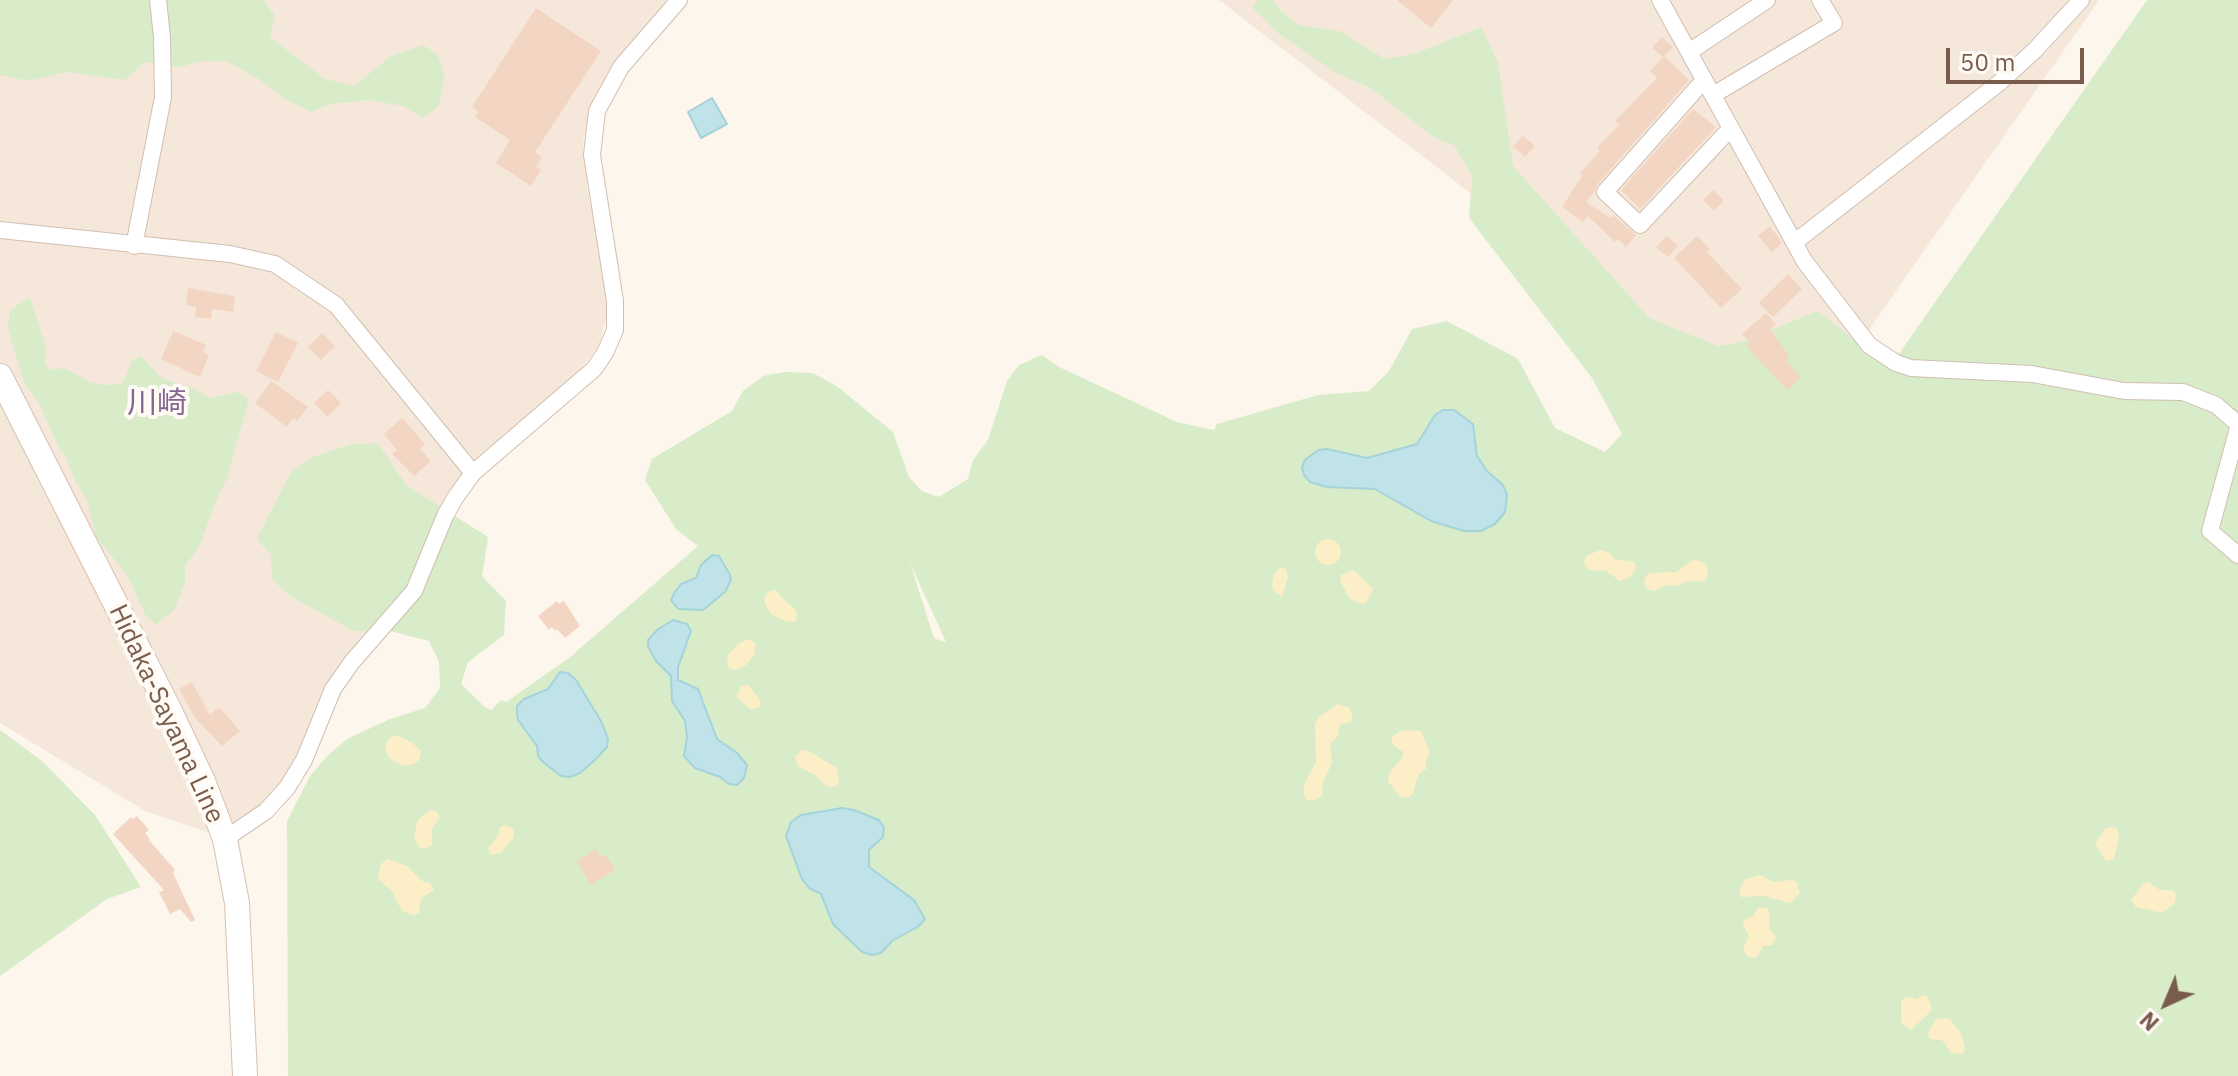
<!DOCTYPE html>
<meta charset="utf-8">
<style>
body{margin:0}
#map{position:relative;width:2238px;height:1076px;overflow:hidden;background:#fdf6ec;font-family:"IBM Plex Sans",sans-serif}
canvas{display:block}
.north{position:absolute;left:2126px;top:964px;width:80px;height:80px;-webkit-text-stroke:6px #fffaf3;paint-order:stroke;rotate:224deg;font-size:22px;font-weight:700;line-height:32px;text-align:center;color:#7a5c4d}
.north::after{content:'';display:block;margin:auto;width:28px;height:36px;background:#7a5c4d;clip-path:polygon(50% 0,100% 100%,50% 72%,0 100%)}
.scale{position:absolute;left:1946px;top:48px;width:138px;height:36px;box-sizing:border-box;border:4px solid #7a5c4d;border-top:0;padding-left:10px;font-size:24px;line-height:28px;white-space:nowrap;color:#7a5c4d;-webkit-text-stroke:6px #fffaf3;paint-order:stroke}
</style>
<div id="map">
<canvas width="2238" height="1076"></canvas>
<div class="north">N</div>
<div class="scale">50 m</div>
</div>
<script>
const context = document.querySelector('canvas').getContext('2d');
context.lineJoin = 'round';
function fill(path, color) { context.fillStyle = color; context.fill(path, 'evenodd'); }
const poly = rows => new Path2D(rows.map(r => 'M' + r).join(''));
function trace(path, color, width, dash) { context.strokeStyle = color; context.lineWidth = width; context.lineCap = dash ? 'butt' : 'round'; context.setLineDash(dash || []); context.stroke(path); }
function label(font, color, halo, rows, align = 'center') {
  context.font = font + ' "IBM Plex Sans","Noto Sans JP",sans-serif'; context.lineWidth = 8; context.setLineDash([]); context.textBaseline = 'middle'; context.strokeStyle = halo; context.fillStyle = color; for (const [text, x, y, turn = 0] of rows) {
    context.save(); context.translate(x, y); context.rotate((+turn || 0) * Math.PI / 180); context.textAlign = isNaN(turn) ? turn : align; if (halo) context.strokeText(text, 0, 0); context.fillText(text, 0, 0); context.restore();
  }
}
fill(poly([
 [0,0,668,0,609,70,590,106,583,144,587,186,603,266,607,315,599,346,579,371,463,471,431,527,397,604,347,657,291,772,278,793,250,814,210,833,145,811,0,723],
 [1219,0,2099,0,1792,440]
]), '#f5e8da');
fill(poly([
 [0,0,263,0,275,16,270,37,325,79,354,86,391,56,423,45,438,55,445,77,438,107,423,118,403,106,369,100,330,104,311,112,285,99,259,79,226,61,201,61,180,67,145,62,125,80,67,72,28,81,0,75],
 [1258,0,1273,0,1281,11,1299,25,1339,31,1385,59,1417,53,1481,27,1498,63,1513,166,1649,318,1718,346,1741,342,1818,311,1889,368,2147,0,2238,0,2238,1076,288,1076,287,821,310,776,328,755,347,739,390,719,425,708,440,688,439,662,429,641,386,630,354,631,290,596,272,579,271,555,257,539,291,472,313,457,351,444,378,443,406,485,488,537,482,576,506,601,504,635,468,662,461,684,485,707,491,710,501,700,506,702,569,658,698,546,676,529,645,480,652,459,732,411,743,391,763,376,786,372,813,373,838,387,893,432,909,477,922,491,939,497,968,479,973,460,988,440,1007,381,1019,365,1042,355,1059,367,1177,422,1214,430,1217,424,1318,395,1369,391,1389,371,1412,329,1447,321,1518,359,1555,428,1605,452,1622,434,1592,378,1469,218,1472,176,1455,146,1432,136,1371,88,1338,74,1278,33,1252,7],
 [910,563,946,642,945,642,934,638],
 [30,297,46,348,45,364,52,370,64,368,90,382,107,385,123,384,132,360,141,356,163,379,194,388,209,398,237,392,249,399,227,478,214,505,200,545,185,566,185,582,174,610,156,625,146,616,127,575,96,537,87,500,74,479,66,456,59,448,39,403,24,383,8,328,10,310],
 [0,730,42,761,95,815,141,887,107,899,0,976]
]), '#d8ecc9');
fill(poly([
 '1315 552a13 13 0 1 1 26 0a13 13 0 1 1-26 0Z',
 [1600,550,1610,553,1614,559,1634,562,1636,568,1630,577,1620,581,1605,570,1591,571,1586,567,1584,562,1586,556],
 [1693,560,1701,561,1708,567,1707,578,1702,582,1686,581,1677,586,1665,585,1654,591,1648,589,1644,584,1645,578,1650,573,1676,572],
 [1281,567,1286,569,1288,577,1282,597,1273,590,1272,585,1274,574],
 [1354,570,1373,589,1366,603,1360,604,1349,598,1340,580,1341,575],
 [773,590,777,591,784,600,795,609,797,614,796,621,788,622,771,614,767,608,764,600,768,592],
 [749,639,755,643,755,654,746,665,736,670,731,669,727,665,728,655,739,643],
 [748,685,761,701,759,708,750,709,736,696,741,686],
 [1337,704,1350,708,1353,719,1349,723,1340,724,1338,736,1330,744,1332,763,1323,783,1322,796,1316,800,1306,800,1303,792,1305,782,1316,763,1315,723,1319,717],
 [1407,730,1421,731,1430,752,1425,762,1427,768,1418,775,1413,794,1407,798,1400,797,1388,781,1389,773,1402,758,1403,752,1393,745,1391,738,1400,731],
 [397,735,411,742,421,751,419,760,414,764,403,766,389,758,385,747,389,738],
 [802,750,809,751,837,768,839,782,835,787,826,786,815,775,798,766,795,757],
 [430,810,436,811,440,817,432,829,432,845,425,849,419,847,414,838,416,827,418,820],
 [505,825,513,828,514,837,501,853,491,855,488,848,498,836,500,827],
 [2111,827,2117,828,2119,837,2114,859,2106,861,2095,844,2105,829],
 [388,859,407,866,422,881,430,883,434,890,421,898,419,913,414,915,402,911,392,891,378,879,381,864],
 [1761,875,1773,882,1792,880,1797,882,1800,893,1790,903,1764,896,1741,897,1739,891,1744,880],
 [2148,882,2160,890,2171,890,2176,894,2175,903,2162,913,2136,907,2131,900,2143,884],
 [1758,908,1766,908,1770,912,1769,927,1776,937,1772,945,1763,946,1757,957,1753,958,1747,956,1743,949,1749,936,1743,924,1744,920,1753,916],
 [1923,995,1928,996,1932,1010,1911,1030,1901,1023,1901,1000,1908,997,1917,999],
 [1937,1018,1950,1019,1962,1035,1965,1050,1961,1054,1951,1053,1942,1040,1930,1039,1928,1033]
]), '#fcefc7');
const water = poly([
 [712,98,727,124,701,138,688,112,712,98],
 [1443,410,1454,410,1473,424,1477,456,1487,471,1503,485,1507,495,1505,512,1495,524,1481,531,1464,531,1431,521,1375,489,1327,487,1310,482,1304,475,1302,467,1305,460,1318,450,1327,449,1367,458,1417,444,1435,415,1443,410],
 [712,555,719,556,730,575,731,580,725,592,703,610,678,609,671,600,675,592,681,584,696,578,701,565,712,555],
 [673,620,687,624,691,631,678,667,678,680,698,689,717,739,737,753,747,765,744,778,737,785,729,784,720,777,695,768,684,756,687,737,685,721,672,701,671,676,656,661,648,646,648,640,657,630,673,620],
 [560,672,568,673,576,680,601,721,608,739,607,747,596,759,580,773,570,777,561,776,543,762,538,756,537,746,518,720,517,714,517,706,524,699,548,689,560,672],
 [842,808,854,810,879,820,884,828,883,837,869,850,869,867,914,900,925,919,919,926,892,941,881,953,872,955,862,952,833,924,821,894,809,888,802,879,786,836,791,822,801,815,842,808]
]);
fill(water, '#bfe3e8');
trace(water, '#a5d3da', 2);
fill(poly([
 [1397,0,1453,0,1431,28],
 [536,8,601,51,535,152,542,157,536,167,541,170,531,186,496,163,510,140,475,117,478,112,472,107],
 [1662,37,1673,47,1664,56,1689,80,1597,185,1594,193,1586,202,1610,218,1613,215,1636,235,1626,247,1618,239,1615,242,1588,216,1583,222,1562,207,1582,176,1580,173,1600,151,1597,147,1619,125,1615,121,1657,78,1650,71,1663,57,1652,48],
 [1693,109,1716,127,1640,209,1621,190],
 [1523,136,1535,146,1525,157,1513,146],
 [1713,190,1724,200,1714,211,1703,200],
 [1770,226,1782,243,1772,252,1758,236],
 [1667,236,1678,246,1668,257,1656,247],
 [1697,236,1710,249,1707,252,1742,289,1721,308,1674,258],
 [1788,274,1802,289,1773,317,1759,303],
 [188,288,235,296,233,312,212,309,211,319,195,317,196,307,186,305],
 [1766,313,1776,324,1770,329,1790,357,1786,361,1801,377,1787,390,1746,346,1750,342,1742,334],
 [173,331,206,345,203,352,209,355,200,377,161,359],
 [276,332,298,343,278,382,256,371],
 [322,333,335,346,321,360,308,347],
 [271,381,308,407,297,421,293,418,287,427,255,403],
 [328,390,341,403,327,417,314,403],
 [402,418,425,444,420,449,431,461,414,476,392,454,397,450,384,434],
 [557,601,559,604,564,601,580,626,565,638,557,629,555,631,552,627,549,630,538,616],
 [192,682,210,715,219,707,240,731,222,746,195,718,179,689],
 [137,816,149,830,145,833,150,839,149,840,175,870,173,873,195,920,191,922,180,909,170,914,159,892,164,890,113,834,131,817,133,819],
 [596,849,602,858,606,855,615,870,591,885,577,861]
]), '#f3d5c3');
const street = poly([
 [1660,0,1805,262,1869,345,1896,363,1911,368,2032,374,2124,391,2183,392,2216,405,2238,424],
 [1689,52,1767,0],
 [1704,80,1605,192,1640,225,1731,128],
 [1713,95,1834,23,1820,0],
 [0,230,230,254,275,264,336,305,473,473],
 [1795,242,1999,83,2035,50,2081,0],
 [134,246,163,97,162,37,158,0],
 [2238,428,2210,531,2238,555],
 [225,839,266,811,287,788,304,760,333,689,352,662,414,591,445,516,455,498,473,473,594,369,605,353,615,330,615,301,592,155,597,111,621,67,679,0]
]);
const secondary = poly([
 [0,376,170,711,203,781,225,839,237,903,245,1076]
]);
trace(street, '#d1beb0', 18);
trace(secondary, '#d6c0b0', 26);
trace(street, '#fff', 16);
trace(secondary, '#fff', 24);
label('26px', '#7a5c4d', '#fffaf3', [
 ["Hidaka-Sayama Line",166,714,65]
]);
label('30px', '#846695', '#fffaf3', [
 ["川崎",157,404]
]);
</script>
